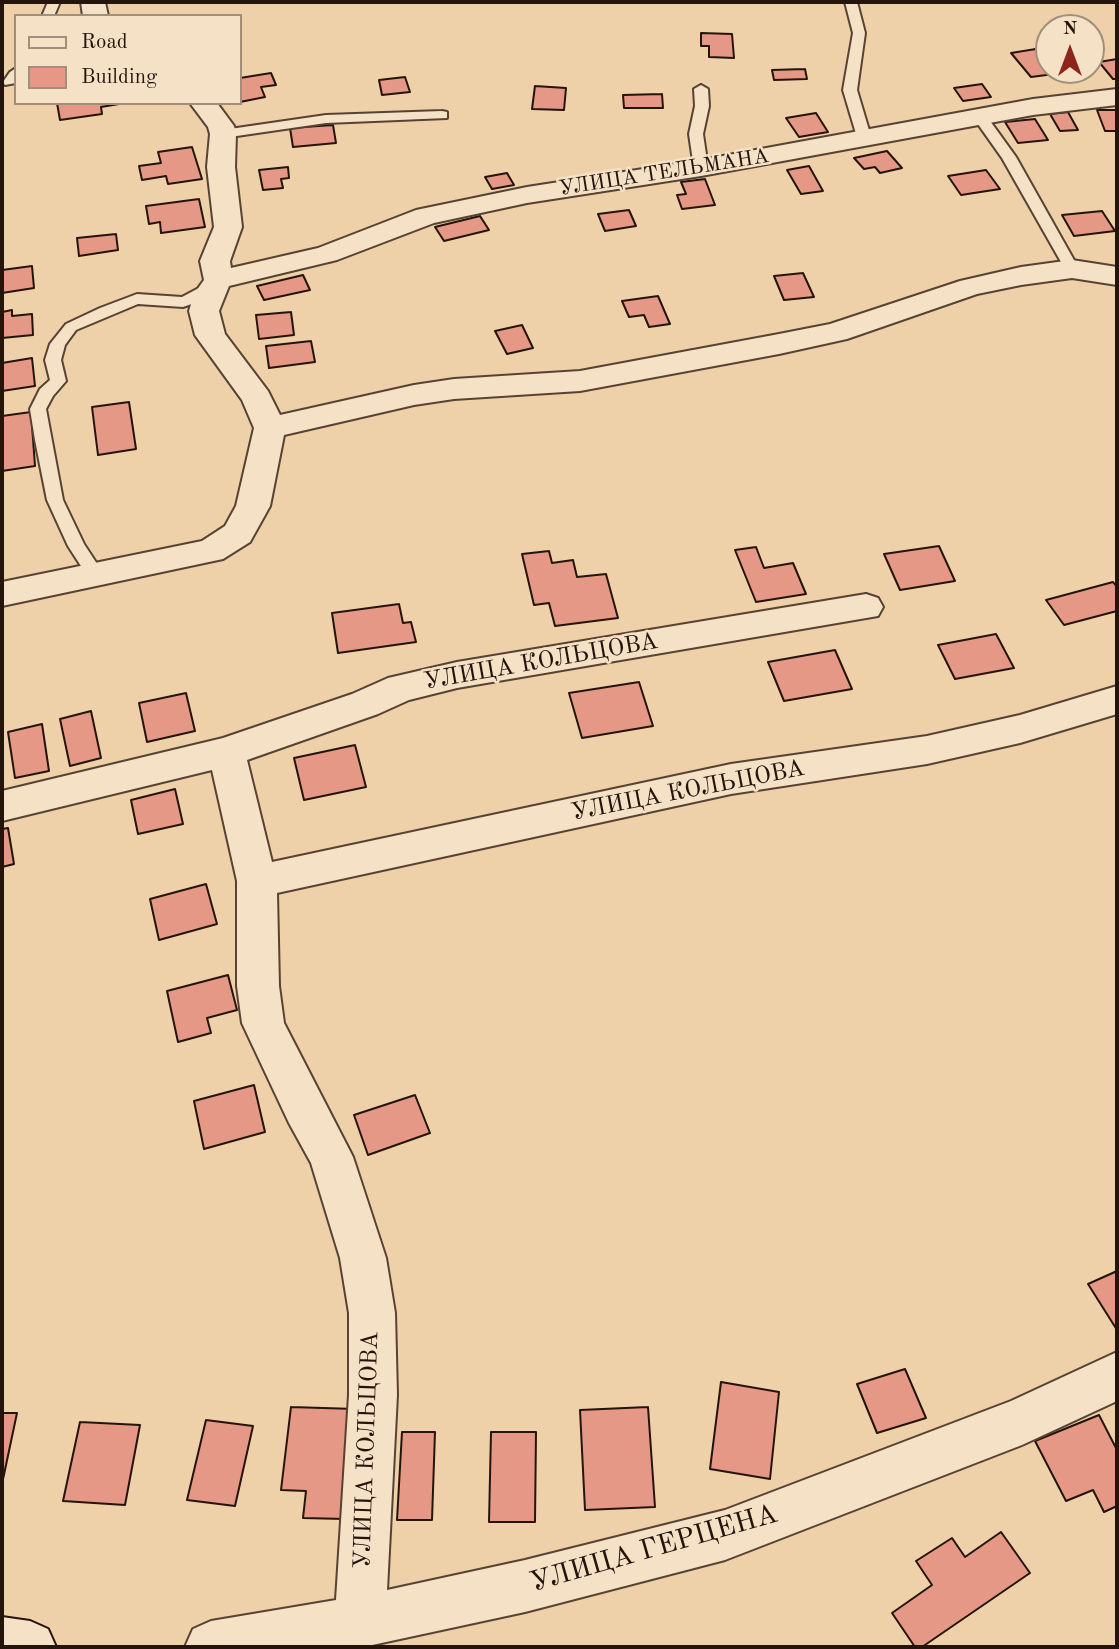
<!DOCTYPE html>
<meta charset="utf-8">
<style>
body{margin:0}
#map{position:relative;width:1119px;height:1649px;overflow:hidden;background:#eed1a8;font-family:"Old Standard TT",serif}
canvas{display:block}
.frame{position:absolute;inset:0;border:4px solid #25140c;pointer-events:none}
.legend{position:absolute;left:14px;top:14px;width:228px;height:91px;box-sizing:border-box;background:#f4e1c6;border:2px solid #a18f7c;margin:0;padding:9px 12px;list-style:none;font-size:21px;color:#25140c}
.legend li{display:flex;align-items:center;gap:14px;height:35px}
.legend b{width:35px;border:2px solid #a18f7c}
.north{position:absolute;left:1035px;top:14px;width:70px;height:70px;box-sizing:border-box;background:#f4e1c6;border:2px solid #a18f7c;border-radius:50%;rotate:0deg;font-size:19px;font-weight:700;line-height:28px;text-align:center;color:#25140c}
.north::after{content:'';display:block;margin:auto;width:24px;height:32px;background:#8f2418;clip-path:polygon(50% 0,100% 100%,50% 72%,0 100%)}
</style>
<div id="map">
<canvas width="1119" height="1649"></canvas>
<div class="frame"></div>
<ul class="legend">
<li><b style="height:9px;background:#f4e1c6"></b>Road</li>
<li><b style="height:19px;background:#e49885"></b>Building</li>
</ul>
<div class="north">N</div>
</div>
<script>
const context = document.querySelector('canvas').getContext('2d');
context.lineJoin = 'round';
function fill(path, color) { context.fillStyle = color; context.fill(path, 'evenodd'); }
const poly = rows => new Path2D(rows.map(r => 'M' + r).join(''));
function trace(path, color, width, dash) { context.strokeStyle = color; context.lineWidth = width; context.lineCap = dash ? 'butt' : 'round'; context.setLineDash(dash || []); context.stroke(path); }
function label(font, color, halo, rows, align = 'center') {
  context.font = font + ' "Old Standard TT",serif'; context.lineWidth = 5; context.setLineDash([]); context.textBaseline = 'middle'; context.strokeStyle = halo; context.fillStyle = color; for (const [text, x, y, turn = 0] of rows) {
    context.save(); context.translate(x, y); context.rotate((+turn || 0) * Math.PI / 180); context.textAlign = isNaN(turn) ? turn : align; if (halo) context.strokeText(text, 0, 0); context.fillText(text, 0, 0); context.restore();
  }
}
const building = poly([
 [701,33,732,34,734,58,709,57,709,46,701,46,701,33],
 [1042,48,1049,57,1049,70,1059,70,1062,73,1031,77,1011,53,1042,48],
 [1117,59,1117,79,1113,79,1099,62,1117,59],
 [805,69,807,79,774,80,772,70,805,69],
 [271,73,276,85,261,87,265,97,240,102,240,78,271,73],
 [405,77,410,92,382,95,379,80,405,77],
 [982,84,991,97,963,101,954,88,982,84],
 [535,86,566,88,564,110,532,109,535,86],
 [662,94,663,108,624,108,623,95,662,94],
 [57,103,125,103,101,107,102,114,60,120,57,103],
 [1097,110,1117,110,1117,131,1105,131,1097,110],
 [1068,112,1078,130,1060,131,1050,114,1068,112],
 [816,113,828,132,799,137,786,118,816,113],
 [1035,119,1048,140,1018,143,1005,122,1035,119],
 [333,125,336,143,293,147,290,128,333,125],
 [192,147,202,179,168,184,166,176,142,180,139,166,161,163,158,152,192,147],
 [887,151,902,168,880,173,875,167,864,169,854,158,887,151],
 [809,166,823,191,801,194,787,170,809,166],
 [288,167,289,178,281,179,283,188,263,190,259,170,288,167],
 [986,170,1000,189,961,195,948,176,986,170],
 [507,173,514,185,492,189,485,177,507,173],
 [705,179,715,205,682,209,677,195,686,194,681,182,705,179],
 [199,199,205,227,161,233,160,222,149,224,146,206,199,199],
 [629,210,636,226,605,231,598,214,629,210],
 [1102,211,1115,231,1074,236,1062,215,1102,211],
 [480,216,489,230,444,241,435,227,480,216],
 [116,234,118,250,79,256,77,238,116,234],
 [32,266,34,288,2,293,2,270,32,266],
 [803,273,814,297,784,300,774,276,803,273],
 [303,275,310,290,264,300,257,286,303,275],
 [658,296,670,324,649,327,644,315,629,317,622,301,658,296],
 [12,310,12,316,32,314,33,335,2,338,2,312,12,310],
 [291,312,294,335,259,339,256,315,291,312],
 [522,325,533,348,507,354,495,331,522,325],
 [311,341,315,362,269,368,266,346,311,341],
 [32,358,35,386,2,391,2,363,32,358],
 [129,402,136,449,98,455,92,407,129,402],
 [31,412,35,466,2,471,2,416,31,412],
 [939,546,955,581,900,590,884,554,939,546],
 [756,547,764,568,793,563,806,594,756,602,735,550,756,547],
 [549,551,552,563,573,560,577,577,606,574,618,618,555,626,549,603,534,605,522,554,549,551],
 [1113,582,1117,587,1117,611,1064,625,1046,600,1113,582],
 [399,604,403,623,411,622,416,642,338,653,332,613,399,604],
 [996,634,1014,668,955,679,938,645,996,634],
 [835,650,852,689,784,701,768,662,835,650],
 [639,682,653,726,582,738,569,693,639,682],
 [186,693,195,731,147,742,139,703,186,693],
 [91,711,101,758,70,766,60,719,91,711],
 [42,724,49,771,15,778,8,732,42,724],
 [355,745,366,787,304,800,294,758,355,745],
 [175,789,183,824,138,834,131,800,175,789],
 [8,828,14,864,2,867,2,829,8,828],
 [206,884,217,924,159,940,150,899,206,884],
 [228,975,237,1010,207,1018,211,1033,178,1042,167,991,228,975],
 [254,1085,265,1132,204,1149,194,1101,254,1085],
 [415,1095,430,1133,368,1155,354,1115,415,1095],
 [1117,1271,1117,1330,1088,1284,1117,1271],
 [905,1369,926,1418,877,1433,857,1384,905,1369],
 [721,1382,779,1392,770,1479,710,1469,721,1382],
 [291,1407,355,1409,345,1519,303,1518,306,1491,281,1490,291,1407],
 [648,1407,655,1507,585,1510,580,1410,648,1407],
 [2,1413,17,1413,2,1484,2,1413],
 [1099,1415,1117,1450,1117,1506,1104,1512,1093,1490,1066,1501,1035,1441,1099,1415],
 [206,1420,253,1426,235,1506,187,1500,206,1420],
 [80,1422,140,1425,125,1505,63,1501,80,1422],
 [402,1432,435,1432,432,1520,397,1520,402,1432],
 [491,1432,536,1432,535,1522,489,1522,491,1432],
 [1001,1532,1030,1573,922,1647,915,1647,892,1613,932,1585,916,1561,952,1538,965,1557,1001,1532]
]);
fill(building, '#e49885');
trace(building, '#25140c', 2);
const lane = poly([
 [48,2,60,2,54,16,42,16,48,2],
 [845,2,857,2,865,33,857,90,871,137,864,141,857,137,843,90,853,33,845,2],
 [16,68,16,83,5,85,3,82,10,72,16,68],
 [701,85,708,89,709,106,703,134,708,168,701,172,694,168,689,134,695,106,694,89,701,85],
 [442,111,447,112,447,118,326,123,223,138,216,134,223,130,326,115,442,111],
 [980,113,985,114,1016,157,1079,269,1077,272,1072,273,1065,269,1002,158,973,117,980,113],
 [212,281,219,286,203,300,183,307,138,304,76,330,65,345,61,360,66,381,53,396,46,409,63,500,84,544,105,576,96,582,90,580,68,546,47,500,35,440,30,409,40,389,50,380,45,360,50,344,66,324,100,308,137,294,182,297,212,281]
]);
const street = poly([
 [81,2,105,2,108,16,83,16,81,2],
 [1117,89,1117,105,1033,115,701,176,527,203,434,223,337,260,229,286,219,311,225,334,268,391,280,415,414,385,454,379,580,371,779,334,830,324,960,281,1021,267,1072,260,1117,267,1117,285,1072,278,1021,285,977,294,847,339,779,354,580,391,454,399,414,405,284,435,270,506,250,542,223,559,2,606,2,582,202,541,225,526,236,506,254,428,242,400,195,335,189,311,194,294,204,280,200,261,214,227,207,167,210,134,208,127,190,103,217,103,234,126,236,134,235,167,242,227,230,261,231,268,318,248,416,210,527,187,701,160,1033,99,1117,89],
 [866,594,878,598,883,607,878,616,457,688,409,700,378,714,247,760,272,862,731,764,927,736,1020,715,1117,686,1117,714,1020,743,927,764,731,794,277,893,279,986,284,1023,353,1157,386,1258,395,1313,397,1395,387,1590,525,1560,725,1510,1011,1401,1117,1352,1117,1401,1022,1445,725,1560,525,1612,363,1647,185,1647,193,1629,211,1621,336,1600,349,1395,349,1313,340,1258,311,1163,289,1123,242,1023,237,986,237,881,212,770,2,821,2,791,223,738,352,694,388,678,457,662,866,594]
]);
const secondary = poly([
 [2,1617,30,1621,48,1629,56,1647,2,1647,2,1617]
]);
trace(lane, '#574333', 4);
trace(street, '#574333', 4);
trace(secondary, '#25140c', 4);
fill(lane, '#f4e1c6');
fill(street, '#f4e1c6');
fill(secondary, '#f4e1c6');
label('21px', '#25140c', '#f4e1c6', [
 ["УЛИЦА ТЕЛЬМАНА",664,173,-9]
]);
label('24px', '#25140c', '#f4e1c6', [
 ["УЛИЦА КОЛЬЦOВА",541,662,-10],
 ["УЛИЦА КОЛЬЦОВА",688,791,-11],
 ["УЛИЦА КОЛЬЦОВА",367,1450,-88]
]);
label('28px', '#25140c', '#f4e1c6', [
 ["УЛИЦА ГЕРЦЕНА",654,1549,-16]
]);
</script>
